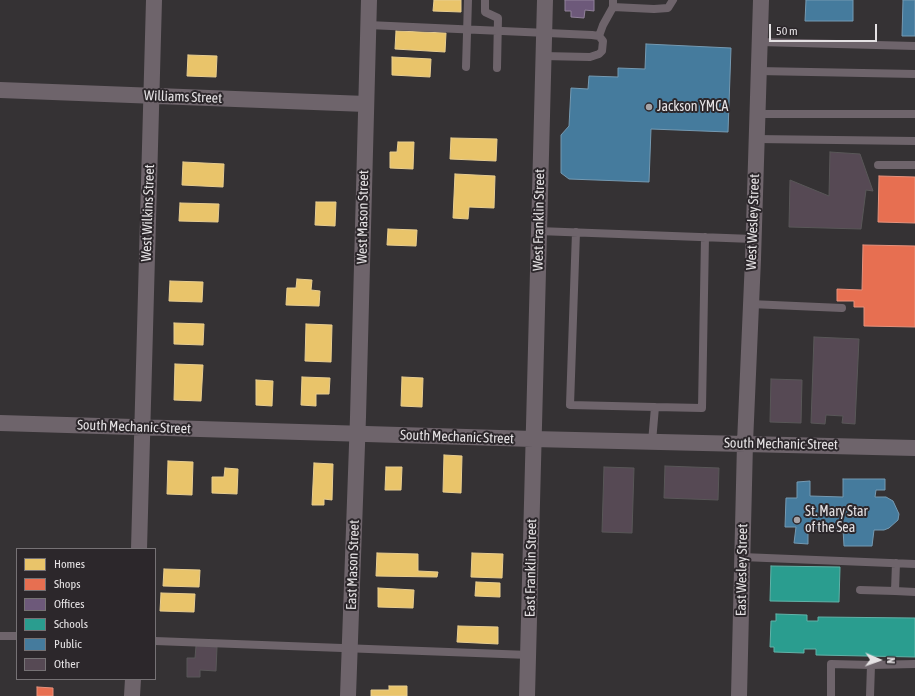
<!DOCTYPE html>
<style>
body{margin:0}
#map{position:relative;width:915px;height:696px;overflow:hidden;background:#353234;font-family:"Asap Condensed",sans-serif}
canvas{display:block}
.legend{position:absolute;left:16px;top:548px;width:140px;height:132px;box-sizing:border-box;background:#2c272b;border:1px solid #767275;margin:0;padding:5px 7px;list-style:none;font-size:12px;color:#e5e2e4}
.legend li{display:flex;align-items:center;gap:8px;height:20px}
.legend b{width:20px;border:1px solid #767275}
.north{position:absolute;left:859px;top:640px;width:40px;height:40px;-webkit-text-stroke:3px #2c272b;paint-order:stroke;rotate:92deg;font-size:11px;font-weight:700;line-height:16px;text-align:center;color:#e5e2e4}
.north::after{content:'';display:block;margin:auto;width:14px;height:18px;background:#e5e2e4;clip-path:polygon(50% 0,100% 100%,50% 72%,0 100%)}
.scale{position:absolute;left:769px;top:24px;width:108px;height:18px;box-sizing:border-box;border:2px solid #e5e2e4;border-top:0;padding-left:5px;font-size:12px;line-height:14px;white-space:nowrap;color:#e5e2e4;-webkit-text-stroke:3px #2c272b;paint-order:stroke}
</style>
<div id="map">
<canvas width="915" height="696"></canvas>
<ul class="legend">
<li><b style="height:11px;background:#e9c46a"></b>Homes</li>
<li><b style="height:11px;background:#e76f51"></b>Shops</li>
<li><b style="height:11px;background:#6d597a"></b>Offices</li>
<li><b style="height:11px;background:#2a9d8f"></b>Schools</li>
<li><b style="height:11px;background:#457b9d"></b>Public</li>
<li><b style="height:11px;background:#564954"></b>Other</li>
</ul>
<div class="north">N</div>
<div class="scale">50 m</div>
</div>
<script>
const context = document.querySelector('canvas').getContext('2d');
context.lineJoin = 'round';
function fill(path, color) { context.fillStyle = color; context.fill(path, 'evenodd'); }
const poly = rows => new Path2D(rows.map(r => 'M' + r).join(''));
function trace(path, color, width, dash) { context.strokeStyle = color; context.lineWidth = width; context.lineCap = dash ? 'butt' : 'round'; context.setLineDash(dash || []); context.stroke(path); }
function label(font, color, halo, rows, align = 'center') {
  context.font = font + ' "Asap Condensed",sans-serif'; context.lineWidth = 4; context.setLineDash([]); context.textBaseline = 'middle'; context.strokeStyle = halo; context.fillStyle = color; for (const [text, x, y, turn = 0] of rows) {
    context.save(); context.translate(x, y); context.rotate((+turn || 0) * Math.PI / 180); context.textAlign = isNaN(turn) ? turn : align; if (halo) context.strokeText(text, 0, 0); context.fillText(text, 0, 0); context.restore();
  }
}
const homes = poly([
 [434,0,461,0,461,12,433,11,434,0],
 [396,31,446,33,445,52,395,49,396,31],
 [188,55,217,56,216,77,187,76,188,55],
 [392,57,431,59,430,77,392,75,392,57],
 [451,138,497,139,496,161,450,159,451,138],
 [398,142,414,142,413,169,390,168,390,152,397,152,398,142],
 [183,162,224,164,223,187,182,185,183,162],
 [455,174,495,176,494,208,469,207,468,219,453,218,455,174],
 [316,202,336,202,335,226,315,225,316,202],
 [180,203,219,204,218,222,179,221,180,203],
 [388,229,417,230,416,246,387,245,388,229],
 [297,279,312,280,311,290,320,291,319,306,286,305,287,288,296,288,297,279],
 [170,281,203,282,202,302,169,301,170,281],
 [174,323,204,324,203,345,174,344,174,323],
 [306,324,332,325,331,362,305,361,306,324],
 [175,364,203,365,201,401,174,400,175,364],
 [302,377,330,378,329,394,316,394,316,406,301,405,302,377],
 [402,377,423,378,422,407,401,406,402,377],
 [256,380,273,381,272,406,256,405,256,380],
 [444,455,462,456,461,493,443,492,444,455],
 [168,461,193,462,192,495,167,494,168,461],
 [314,463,333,464,332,500,324,499,324,505,312,505,314,463],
 [386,467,402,467,401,490,385,490,386,467],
 [225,468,238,469,237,494,212,493,212,477,224,477,225,468],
 [377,553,418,554,418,571,438,572,437,577,376,576,377,553],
 [472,553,503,554,502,578,471,577,472,553],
 [164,569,200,570,199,587,163,586,164,569],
 [476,582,500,583,500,597,475,596,476,582],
 [378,588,414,590,413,608,378,607,378,588],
 [161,593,195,594,194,612,160,611,161,593],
 [458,626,498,627,498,644,457,642,458,626],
 [389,686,407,686,407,696,371,696,371,690,389,690,389,686]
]);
fill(homes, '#e9c46a');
trace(homes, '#e8cd8f', 1);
const shops = poly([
 [879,176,915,177,915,223,878,222,879,176],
 [863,245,915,246,915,327,864,326,864,307,854,307,854,301,837,301,837,289,862,290,863,245],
 [37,687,53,688,53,696,37,696,37,687]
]);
fill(shops, '#e76f51');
trace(shops, '#e6927d', 1);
const offices = poly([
 [565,0,594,0,594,11,585,10,584,18,571,17,571,11,565,11,565,0]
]);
fill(offices, '#6d597a');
trace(offices, '#91829a', 1);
const schools = poly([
 [771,566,840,567,839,602,770,601,771,566],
 [776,614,807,615,807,621,818,621,818,617,915,618,915,657,816,655,816,649,804,649,804,653,774,652,774,647,770,647,771,621,776,621,776,614]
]);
fill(schools, '#2a9d8f');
trace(schools, '#62b2a8', 1);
const public = poly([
 [806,0,853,0,853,21,805,21,806,0],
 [903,0,915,0,915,36,902,36,903,0],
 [646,44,731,48,728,132,651,129,649,182,569,179,561,173,561,135,569,126,571,88,588,89,589,76,618,77,618,68,645,69,646,44],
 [843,479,885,479,885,490,876,490,875,497,886,497,893,501,899,514,898,520,889,528,884,530,874,530,872,546,844,546,843,529,808,528,808,544,794,543,796,527,785,527,786,498,797,498,797,482,810,481,810,496,843,497,843,479]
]);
fill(public, '#457b9d');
trace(public, '#759ab2', 1);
const building = poly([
 [830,152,860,154,873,191,866,190,861,229,789,227,790,180,829,196,830,152],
 [814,337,859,339,855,424,842,423,843,416,826,415,825,424,811,423,814,337],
 [771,379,802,380,801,423,770,422,771,379],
 [665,466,719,468,718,500,664,498,665,466],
 [604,467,634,468,632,533,602,532,604,467],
 [196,646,217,647,216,671,200,670,200,677,187,677,187,658,195,658,196,646]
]);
fill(building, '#564954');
trace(building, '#595758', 1);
trace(poly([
 [485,0,485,12,498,18,497,68],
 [613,0,613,7,654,9,668,8,673,0],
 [368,25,592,35,599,36,603,41,602,51,599,54,590,57,543,56],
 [599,36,603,25,613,7],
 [759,42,915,46],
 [466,67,468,0],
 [758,71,915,74],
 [757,114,915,114],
 [756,139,915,141],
 [878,165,915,165],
 [538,231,753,239],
 [576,232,570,405,655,407,652,442],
 [750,304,842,308],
 [655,407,702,408,705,237],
 [742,557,915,564],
 [896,563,895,591,915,592],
 [860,590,895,591],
 [0,636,17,636],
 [155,641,529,655],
 [871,665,915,664],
 [831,696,831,664,871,665,870,696]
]), '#6e646b', 8);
trace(poly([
 [0,90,366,104],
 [0,423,533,439,915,448],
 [139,549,154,0],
 [132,696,133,679],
 [348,696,358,417,369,0],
 [527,696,545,0],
 [739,696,745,443,753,259,761,0]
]), '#6e646b', 16);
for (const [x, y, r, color] of [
 [649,107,4,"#a7a4a6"],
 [797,520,4,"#a7a4a6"]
]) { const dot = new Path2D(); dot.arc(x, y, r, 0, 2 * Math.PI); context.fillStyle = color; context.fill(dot); trace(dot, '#2c272b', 1.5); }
label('14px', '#e5e2e4', '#2c272b', [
 ["Williams Street",183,97,2],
 ["West Wilkins Street",148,213,-88],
 ["West Mason Street",363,217,-89],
 ["West Franklin Street",539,220,-89],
 ["West Wesley Street",753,222,-88],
 ["South Mechanic Street",134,427,2],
 ["South Mechanic Street",457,437,2],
 ["South Mechanic Street",781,444,1],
 ["East Mason Street",353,565,-88],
 ["East Franklin Street",531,568,-89],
 ["East Wesley Street",742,570,-89]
]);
label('14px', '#e5e2e4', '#2c272b', [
 ["Jackson YMCA",657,107],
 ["St. Mary Star",805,512],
 ["of the Sea",805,528]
], 'left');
</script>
